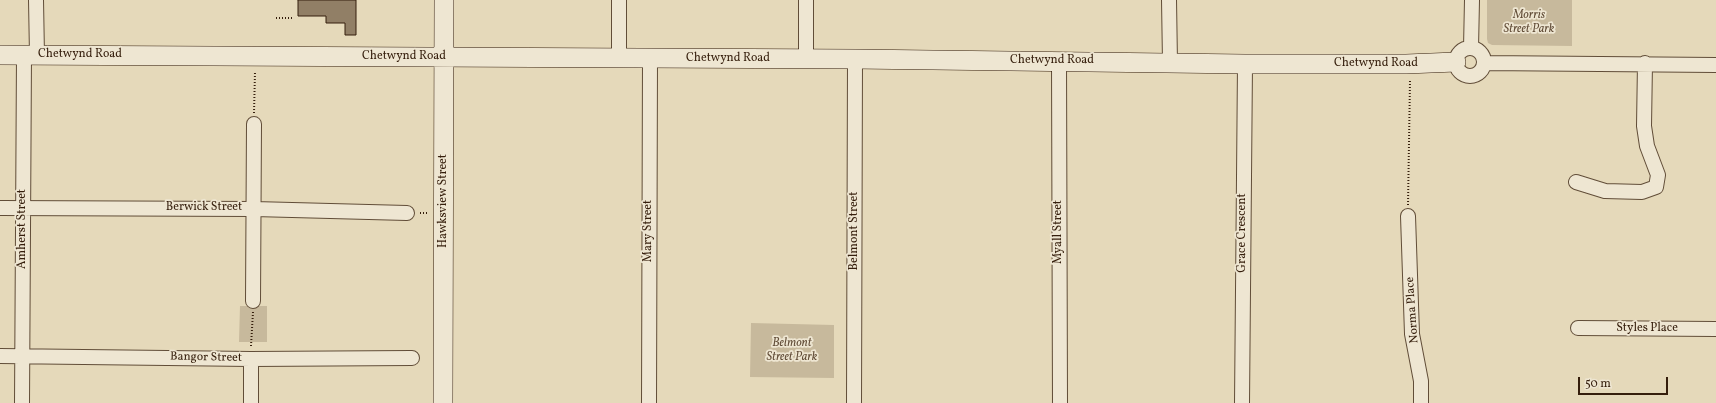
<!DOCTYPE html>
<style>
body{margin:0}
#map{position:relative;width:1716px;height:403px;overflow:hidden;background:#e5d9ba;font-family:Vollkorn,serif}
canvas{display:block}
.scale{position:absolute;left:1578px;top:377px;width:90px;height:18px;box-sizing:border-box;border:2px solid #351e0c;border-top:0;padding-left:5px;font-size:12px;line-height:14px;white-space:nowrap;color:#351e0c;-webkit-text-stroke:3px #eee6d2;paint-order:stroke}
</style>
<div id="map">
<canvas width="1716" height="403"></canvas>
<div class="scale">50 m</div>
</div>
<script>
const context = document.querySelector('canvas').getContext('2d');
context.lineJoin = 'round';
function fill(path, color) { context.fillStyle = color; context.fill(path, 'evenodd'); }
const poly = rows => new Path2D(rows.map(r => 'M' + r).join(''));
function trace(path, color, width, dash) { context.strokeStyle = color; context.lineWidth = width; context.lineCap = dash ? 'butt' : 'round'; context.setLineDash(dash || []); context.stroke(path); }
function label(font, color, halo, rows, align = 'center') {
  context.font = font + ' Vollkorn,serif'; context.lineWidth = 3.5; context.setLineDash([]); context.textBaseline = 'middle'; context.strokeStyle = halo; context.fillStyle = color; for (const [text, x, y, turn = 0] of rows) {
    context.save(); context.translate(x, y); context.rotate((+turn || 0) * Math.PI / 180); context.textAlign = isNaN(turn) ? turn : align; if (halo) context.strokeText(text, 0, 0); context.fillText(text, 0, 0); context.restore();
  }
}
fill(poly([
 [1487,0,1572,0,1572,46,1492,45,1488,43,1487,39],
 [240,306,267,306,267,342,239,342],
 [751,323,834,325,834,378,750,377]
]), '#c7b99c');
const building = poly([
 [298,0,356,0,356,35,345,35,345,23,326,23,326,16,298,16,298,0]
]);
fill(building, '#917f66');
trace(building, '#351e0c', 1);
const street = poly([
 [36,0,37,55],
 [806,0,806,60],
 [1169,0,1170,62],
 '1456 62a14 14 0 1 1 28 0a14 14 0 1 1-28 0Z',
 [1471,48,1472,0],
 [619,58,619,0],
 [1059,61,1060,403],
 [1484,63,1716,65],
 [1576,182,1605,191,1642,192,1656,187,1658,175,1647,146,1644,126,1645,63],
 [0,208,254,209,407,213],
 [1408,216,1412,334,1421,381,1421,403],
 [253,301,254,124],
 [1578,328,1716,329],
 [0,356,251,359,412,358],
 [251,359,251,403],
 [22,403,24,55],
 [649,403,650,58],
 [854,403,855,59],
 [1242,403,1245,64]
]);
const secondary = poly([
 [0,55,855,59,1245,64,1406,64,1456,62],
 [443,403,444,0]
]);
trace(street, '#614d38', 16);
trace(secondary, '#351e0c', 20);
trace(poly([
 [276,18,292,18],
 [254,113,255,72],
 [1408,205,1410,80],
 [420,213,428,213],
 [251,346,253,312]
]), '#351e0c', 2, [1, 2]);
trace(street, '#eee6d2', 14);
trace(secondary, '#eee6d2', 19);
label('italic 12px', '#614c37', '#eee6d2', [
 ["Morris",1529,16],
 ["Street Park",1529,30],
 ["Belmont",792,344],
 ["Street Park",792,358]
]);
label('12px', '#351e0c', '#eee6d2', [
 ["Chetwynd Road",80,55],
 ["Chetwynd Road",404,57],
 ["Chetwynd Road",728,59],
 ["Chetwynd Road",1052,61],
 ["Chetwynd Road",1376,64],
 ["Hawksview Street",444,201,-90],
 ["Berwick Street",204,208],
 ["Amherst Street",23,229,-90],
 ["Mary Street",649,231,-90],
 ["Belmont Street",855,231,-90],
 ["Myall Street",1059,232,-90],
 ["Grace Crescent",1243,233,-90],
 ["Norma Place",1413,310,-94],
 ["Styles Place",1647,329],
 ["Bangor Street",206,358,1]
]);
</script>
